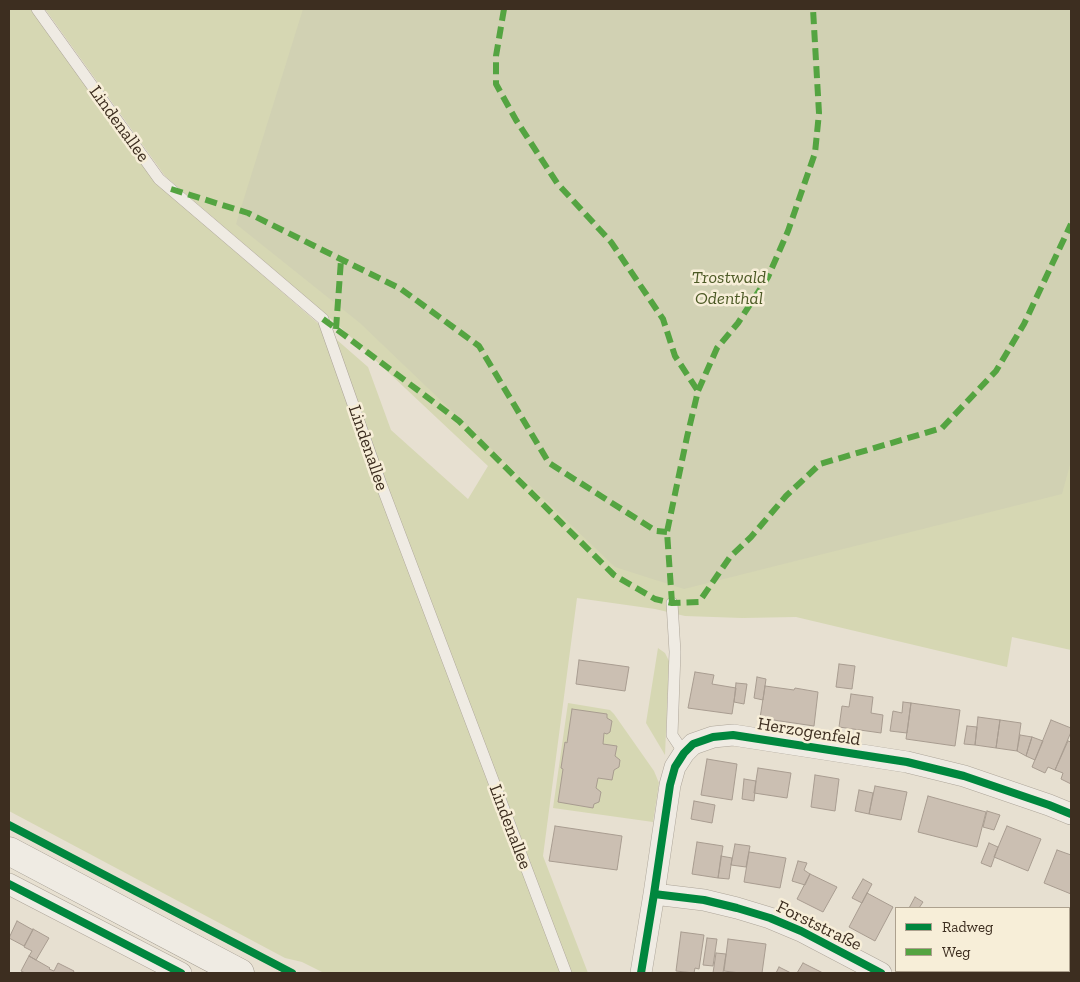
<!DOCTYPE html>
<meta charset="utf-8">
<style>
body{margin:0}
#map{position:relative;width:1080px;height:982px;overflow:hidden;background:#e7e0d1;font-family:"Zilla Slab",serif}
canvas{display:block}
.frame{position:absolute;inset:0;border:10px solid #3d2e20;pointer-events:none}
.legend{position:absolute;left:895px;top:907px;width:175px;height:65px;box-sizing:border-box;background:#f7eed8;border:1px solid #ada18e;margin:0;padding:6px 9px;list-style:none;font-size:15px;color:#3d2e20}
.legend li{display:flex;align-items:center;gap:10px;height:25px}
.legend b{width:25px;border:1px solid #ada18e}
</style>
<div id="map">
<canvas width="1080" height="982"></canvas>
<div class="frame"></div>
<ul class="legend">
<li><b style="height:6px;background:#00873e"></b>Radweg</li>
<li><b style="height:6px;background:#54a441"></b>Weg</li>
</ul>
</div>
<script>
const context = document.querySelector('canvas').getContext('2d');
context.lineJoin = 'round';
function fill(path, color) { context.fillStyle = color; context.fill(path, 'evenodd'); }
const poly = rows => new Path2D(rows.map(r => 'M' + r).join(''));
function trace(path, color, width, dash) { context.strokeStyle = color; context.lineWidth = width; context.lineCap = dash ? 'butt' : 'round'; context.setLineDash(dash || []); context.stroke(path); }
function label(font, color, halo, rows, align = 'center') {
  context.font = font + ' "Zilla Slab",serif'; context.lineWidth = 5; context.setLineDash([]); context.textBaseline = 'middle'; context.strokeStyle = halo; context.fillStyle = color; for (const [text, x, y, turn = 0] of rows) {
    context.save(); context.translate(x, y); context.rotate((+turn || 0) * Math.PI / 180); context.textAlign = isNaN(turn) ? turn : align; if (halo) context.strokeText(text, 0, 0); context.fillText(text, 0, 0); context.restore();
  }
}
fill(poly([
 [9,9,32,9,157,183,368,367,391,430,468,499,488,466,339,326,165,176,45,9,1071,9,1071,650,1012,637,1007,667,796,617,742,618,685,616,655,609,577,598,543,856,588,973,324,973,302,962,285,958,9,811],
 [658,648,665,653,669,661,665,755,646,723],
 [568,703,610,710,614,714,654,771,659,783,653,822,553,808]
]), '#d6d7b3');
fill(poly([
 [303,9,1071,9,1071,461,1062,494,684,589,615,567,360,323,236,224]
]), '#d1d1b3');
const building = poly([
 [579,660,629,667,625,691,576,684,579,660],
 [839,664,855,666,852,689,836,687,839,664],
 [695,672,714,675,712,684,736,688,732,714,688,708,695,672],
 [757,677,766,679,763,700,754,698,757,677],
 [736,683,747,684,744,704,734,702,736,683],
 [765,686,794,690,795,688,818,692,814,726,760,718,765,686],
 [851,694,873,697,871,713,883,715,881,733,839,727,842,706,849,707,851,694],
 [903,702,911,703,907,733,890,731,893,711,902,713,903,702],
 [911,703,960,710,955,746,906,739,911,703],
 [572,709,607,714,607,718,612,721,610,732,607,734,604,733,603,744,617,746,615,756,620,760,619,767,614,770,612,780,598,778,596,788,601,792,599,802,594,804,593,808,558,802,563,769,561,768,565,742,567,743,572,709],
 [978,717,1000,720,996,748,975,745,978,717],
 [1000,720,1021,723,1017,751,996,748,1000,720],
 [1051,720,1071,728,1071,732,1055,770,1048,767,1045,773,1032,767,1051,720],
 [967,726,977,727,975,745,964,744,967,726],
 [1020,735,1032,737,1026,756,1017,751,1020,735],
 [1032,737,1043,741,1035,760,1026,756,1032,737],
 [1068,741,1071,742,1071,784,1061,779,1063,773,1055,770,1068,741],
 [707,759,737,764,732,800,701,795,707,759],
 [758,768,791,773,787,798,754,793,758,768],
 [815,775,839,779,835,811,811,807,815,775],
 [744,779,756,781,754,801,742,799,744,779],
 [875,786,907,792,901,820,869,814,875,786],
 [859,790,873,793,869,814,855,811,859,790],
 [928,796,986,812,977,847,918,832,928,796],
 [694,801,715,805,712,823,691,819,694,801],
 [987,811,1000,815,994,830,983,827,987,811],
 [555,826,622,836,617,870,549,861,555,826],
 [1007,826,1041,839,1028,871,994,857,1007,826],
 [697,842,723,846,718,878,692,874,697,842],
 [989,843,998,847,991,867,981,863,989,843],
 [735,844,750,846,746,867,731,865,735,844],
 [1057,850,1071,855,1071,894,1044,883,1057,850],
 [749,852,786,858,780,888,744,882,749,852],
 [721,856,732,858,729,879,718,878,721,856],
 [798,861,807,863,804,870,810,874,805,885,792,881,798,861],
 [810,874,837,887,823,912,797,899,810,874],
 [863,879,872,884,862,903,852,898,863,879],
 [867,893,893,907,875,941,849,927,867,893],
 [915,897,923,902,919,908,909,908,915,897],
 [17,921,33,930,24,946,9,938,17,921],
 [33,929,49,938,36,960,29,956,32,951,24,947,33,929],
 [681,932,704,935,699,969,695,968,694,973,676,971,681,932],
 [707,938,717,939,713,966,703,965,707,938],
 [728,939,766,944,762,973,740,973,724,971,728,939],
 [716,953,726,954,723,973,713,973,716,953],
 [29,956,50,968,49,969,54,971,58,963,74,971,73,973,25,973,21,971,29,956],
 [803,963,823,973,797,973,803,963],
 [779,967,791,973,776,973,779,967],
 [932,971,951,971,950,973,936,973,932,971],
 [972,971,1004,971,1003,973,970,973,972,971]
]);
fill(building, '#cbbfb2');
trace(building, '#a89c90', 1);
const lane = poly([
 [37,9,159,179,323,319,381,484,566,973],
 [672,603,675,652,672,735,684,753]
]);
const street = poly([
 [9,884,181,973],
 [654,894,704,900,737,908,770,918,801,931,881,973],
 [641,973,654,894,670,785,675,767,684,753,693,744,713,737,733,735,907,762,964,776,1049,805,1071,814]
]);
const secondary = poly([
 [9,851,240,973]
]);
trace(lane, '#ada599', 12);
trace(street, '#ada599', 22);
trace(secondary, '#9c958a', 29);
trace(lane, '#efebe3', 11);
trace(street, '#efebe3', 21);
trace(secondary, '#efebe3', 28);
trace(poly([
 [504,9,496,56,496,84,516,120,557,183,611,242,663,319,675,356,698,391],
 [171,189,248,213,401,289,479,346,549,463,656,531,667,532],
 [323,319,459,421,614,575,655,599,672,603,699,602,730,557,751,537,786,496,820,464,942,428,996,371,1024,324,1071,224],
 [336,329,341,260],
 [672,603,667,532,687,437,698,391,717,348,738,323,768,277,788,231,815,153,819,113,813,9]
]), '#54a441', 6, [12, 6]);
trace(poly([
 [9,825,292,973],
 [9,884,181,973],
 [654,894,704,900,737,908,770,918,801,931,881,973],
 [641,973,654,894,670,785,675,767,684,753,693,744,713,737,733,735,907,762,964,776,1049,805,1071,814]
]), '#00873e', 8);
label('18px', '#3d2e20', '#f7eed8', [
 ["Lindenallee",119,124,54],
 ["Lindenallee",368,448,71],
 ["Herzogenfeld",809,732,9],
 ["Lindenallee",510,827,69],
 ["Forststraße",819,926,26]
]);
label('italic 18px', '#4d5a26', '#f7eed8', [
 ["Trostwald",729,278],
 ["Odenthal",729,299]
]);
</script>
